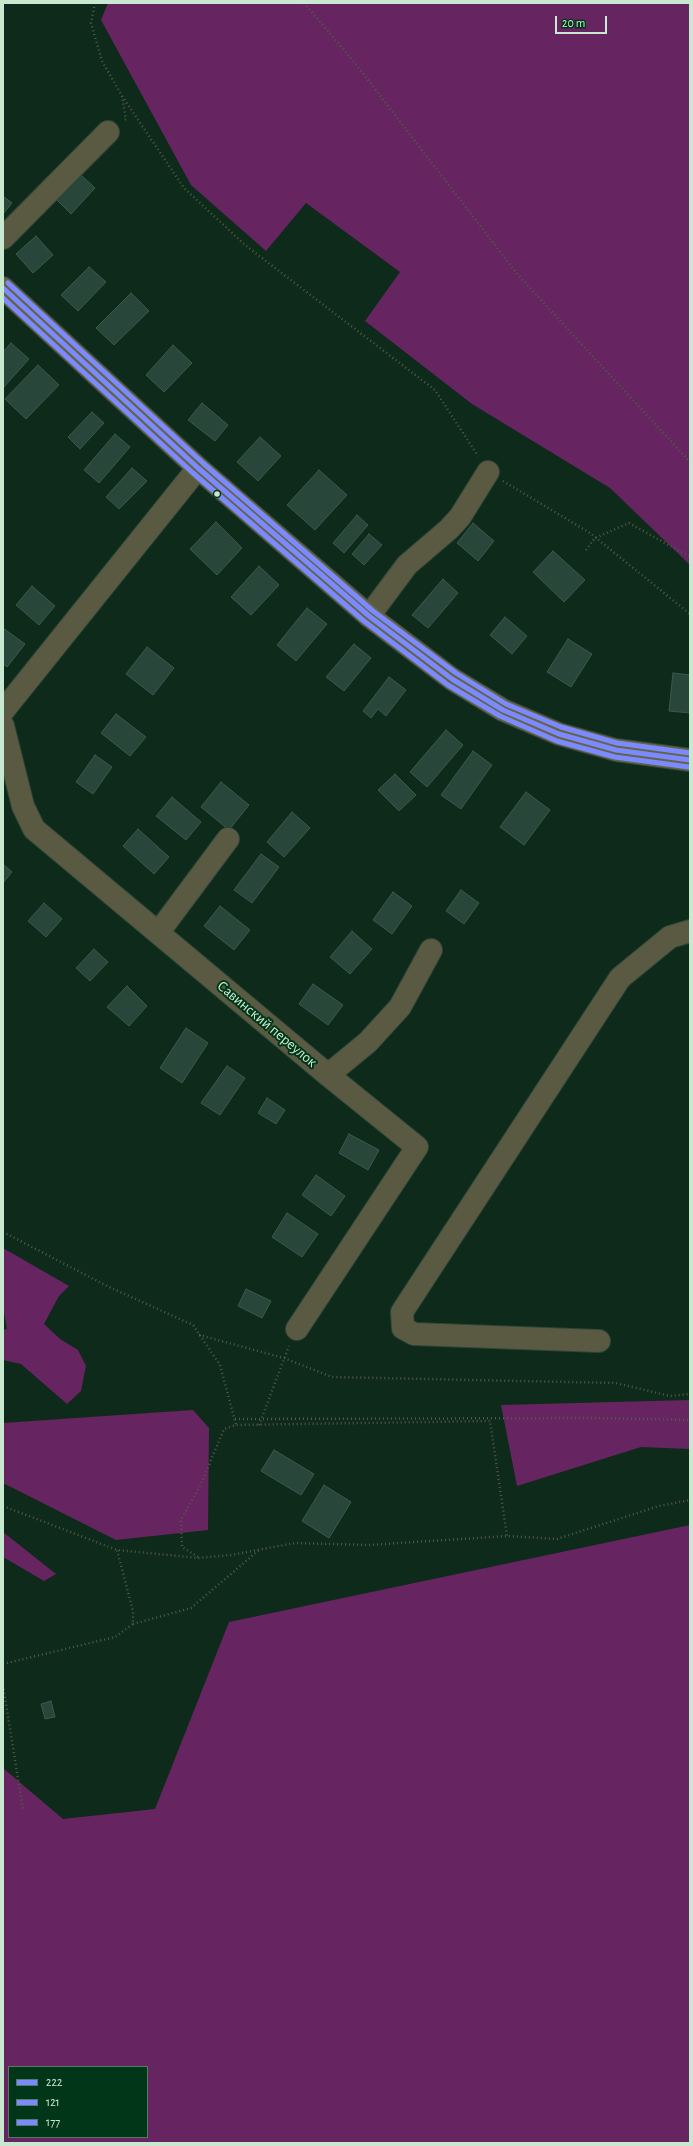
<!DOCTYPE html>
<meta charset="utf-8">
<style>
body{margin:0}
#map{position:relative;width:693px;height:2146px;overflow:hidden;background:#0e2a1a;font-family:"Alegreya Sans",sans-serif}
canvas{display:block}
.frame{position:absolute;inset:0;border:4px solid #c9e8d0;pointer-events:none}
.legend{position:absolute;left:8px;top:2066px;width:140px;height:72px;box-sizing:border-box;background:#023618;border:1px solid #527d62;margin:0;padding:5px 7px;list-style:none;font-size:12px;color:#c9e8d0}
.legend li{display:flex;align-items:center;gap:8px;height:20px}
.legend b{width:20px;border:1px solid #527d62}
.scale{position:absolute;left:555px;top:16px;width:52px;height:18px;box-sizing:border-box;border:2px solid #c9e8d0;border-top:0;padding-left:5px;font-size:12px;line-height:14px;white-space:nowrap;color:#c9e8d0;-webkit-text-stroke:3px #023618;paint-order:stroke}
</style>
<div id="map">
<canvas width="693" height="2146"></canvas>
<div class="frame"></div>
<ul class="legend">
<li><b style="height:5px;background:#7b8bff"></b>222</li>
<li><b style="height:5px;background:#7b8bff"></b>121</li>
<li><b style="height:5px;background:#7b8bff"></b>177</li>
</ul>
<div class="scale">20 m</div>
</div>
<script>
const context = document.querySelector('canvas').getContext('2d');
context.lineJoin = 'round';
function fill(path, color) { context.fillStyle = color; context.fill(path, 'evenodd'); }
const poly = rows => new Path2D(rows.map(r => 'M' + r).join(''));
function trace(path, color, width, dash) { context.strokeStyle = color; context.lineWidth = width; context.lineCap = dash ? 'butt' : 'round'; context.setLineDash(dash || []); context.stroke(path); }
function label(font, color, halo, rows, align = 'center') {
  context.font = font + ' "Alegreya Sans",sans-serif'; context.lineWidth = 4; context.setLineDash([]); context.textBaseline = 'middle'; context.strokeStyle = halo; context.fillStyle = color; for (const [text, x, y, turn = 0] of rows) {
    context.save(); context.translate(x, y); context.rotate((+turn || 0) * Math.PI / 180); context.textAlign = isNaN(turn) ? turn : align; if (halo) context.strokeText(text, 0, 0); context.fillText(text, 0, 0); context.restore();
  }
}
fill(poly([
 [108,3,690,3,690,565,610,488,472,404,365,321,400,272,306,203,266,251,191,185,101,20],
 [3,1248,69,1286,59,1296,44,1324,60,1339,78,1350,86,1366,81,1391,67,1404,21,1364,3,1360,3,1330,7,1329,3,1306],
 [690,1400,690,1449,641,1447,517,1486,501,1405],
 [193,1410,209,1428,208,1530,116,1540,3,1483,3,1423],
 [690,1525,690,2143,3,2143,3,1768,63,1819,155,1809,229,1622],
 [9,2067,147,2067,147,2137,9,2137],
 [3,1532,56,1574,44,1581,3,1557]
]), '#662561');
const building = poly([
 [81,175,95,188,71,214,57,200,81,175],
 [3,196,12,203,3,214,3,196],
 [36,236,53,255,33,273,16,254,36,236],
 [89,267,106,282,78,311,61,295,89,267],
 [131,293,149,311,114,345,96,328,131,293],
 [11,343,29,359,3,388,3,352,11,343],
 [173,345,192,363,164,392,146,375,173,345],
 [38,365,59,385,26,419,5,399,38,365],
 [202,403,228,425,215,441,188,420,202,403],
 [92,412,104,423,80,449,68,437,92,412],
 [115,434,130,447,99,483,84,470,115,434],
 [260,437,281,456,258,481,237,462,260,437],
 [132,468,147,481,119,509,106,497,132,468],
 [319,470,347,495,315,530,287,505,319,470],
 [357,515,368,525,344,553,333,543,357,515],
 [216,522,242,548,217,575,190,549,216,522],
 [473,523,494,541,478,561,457,543,473,523],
 [369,534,382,545,364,565,352,554,369,534],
 [553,551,585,580,564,602,533,572,553,551],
 [259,566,279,585,251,615,231,597,259,566],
 [443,579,458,593,428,628,412,615,443,579],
 [32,586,55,606,39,625,16,605,32,586],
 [307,608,327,624,296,661,277,645,307,608],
 [505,617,527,636,512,654,490,635,505,617],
 [3,628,25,644,7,667,3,664,3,628],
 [568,639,592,654,571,687,547,672,568,639],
 [354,644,371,658,344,691,326,677,354,644],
 [147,647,174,668,153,695,126,674,147,647],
 [673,673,690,675,690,713,669,711,673,673],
 [389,677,406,690,386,716,378,709,371,718,363,711,389,677],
 [116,714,146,737,130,756,101,733,116,714],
 [446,730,463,745,427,787,410,772,446,730],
 [473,751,492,765,461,809,441,795,473,751],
 [95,755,112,767,93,794,76,782,95,755],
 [395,774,416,795,399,811,378,790,395,774],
 [221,782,249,805,229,830,201,807,221,782],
 [526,792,550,810,524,845,500,827,526,792],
 [172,797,201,822,186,840,156,816,172,797],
 [292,812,310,828,284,857,267,842,292,812],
 [138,829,169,857,154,874,123,846,138,829],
 [261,854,279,867,252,903,234,890,261,854],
 [3,864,12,872,3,883,3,864],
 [461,890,479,903,464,924,446,911,461,890],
 [393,892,412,906,392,934,373,920,393,892],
 [44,903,62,919,46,937,28,921,44,903],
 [220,906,250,930,234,950,204,926,220,906],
 [352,931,372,949,350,974,330,957,352,931],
 [94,949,108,962,90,981,76,968,94,949],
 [313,984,343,1005,328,1025,299,1004,313,984],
 [127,986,147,1006,129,1026,107,1007,127,986],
 [186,1028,208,1043,182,1083,160,1068,186,1028],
 [227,1066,245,1078,220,1115,201,1103,227,1066],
 [267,1098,285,1110,276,1124,258,1113,267,1098],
 [349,1134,379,1150,368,1170,339,1153,349,1134],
 [316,1175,345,1196,331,1216,302,1195,316,1175],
 [287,1213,318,1234,302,1257,272,1237,287,1213],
 [246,1289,271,1301,262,1318,238,1306,246,1289],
 [274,1450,314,1474,301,1495,261,1471,274,1450],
 [324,1485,351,1502,329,1538,302,1521,324,1485],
 [51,1701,55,1717,45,1719,41,1704,51,1701]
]);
fill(building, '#28463a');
trace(building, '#3c594d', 1);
const minor = poly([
 [3,238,108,132],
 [369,616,407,565,449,529,460,517,488,472],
 [3,711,198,468],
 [3,726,23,806,34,829,328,1075,417,1147,297,1329],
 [158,933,228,839],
 [328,1075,368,1042,400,1007,431,950],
 [599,1341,414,1334,403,1328,402,1312,620,978,670,937,690,931]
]);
const major = poly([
 [3,288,198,468,369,616,452,679,503,710,559,734,616,750,690,760]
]);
trace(minor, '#2e4638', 24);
trace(major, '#2e4638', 24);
trace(poly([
 [95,3,91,23,102,61,122,96,126,119,123,121],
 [304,3,355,63,518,275,690,462],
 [122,96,184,188,245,245,435,390,478,456],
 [503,481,590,533,690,614],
 [586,550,595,538,629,523,690,557],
 [3,1232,107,1286,193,1325,220,1365,236,1425],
 [199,1335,284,1358,332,1377,616,1383,670,1396,690,1394],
 [235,1419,594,1418,690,1420],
 [259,1425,289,1346],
 [3,1506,117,1550,199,1558,231,1555,295,1543,369,1545,507,1536,557,1539,659,1506,690,1500],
 [198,1557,182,1547,181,1520,201,1484,224,1429,236,1425,490,1421,507,1536],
 [133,1624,191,1608,259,1550],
 [3,1664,115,1637,133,1624,133,1611,117,1550],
 [3,1685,23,1810]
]), '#525a46', 2.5, [1, 3]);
trace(minor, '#5a5a42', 22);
trace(major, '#666345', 22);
trace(poly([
 [3,288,198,468,369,616,452,679,503,710,559,734,616,750,690,760]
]), '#7b8bff', 5);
trace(poly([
 [3,298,193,473,364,621,448,685,500,716,557,741,615,757,689,767]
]), '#7b8bff', 5);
trace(poly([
 [8,283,203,463,373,611,456,673,506,704,561,727,617,743,690,753]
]), '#7b8bff', 5);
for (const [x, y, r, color] of [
 [217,494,3.5,"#c9e8d0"]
]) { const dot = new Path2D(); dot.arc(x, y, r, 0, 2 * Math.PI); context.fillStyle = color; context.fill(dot); trace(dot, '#023618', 1.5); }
label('15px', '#c9e8d0', '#023618', [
 ["Савинский переулок",267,1024,40]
]);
</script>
